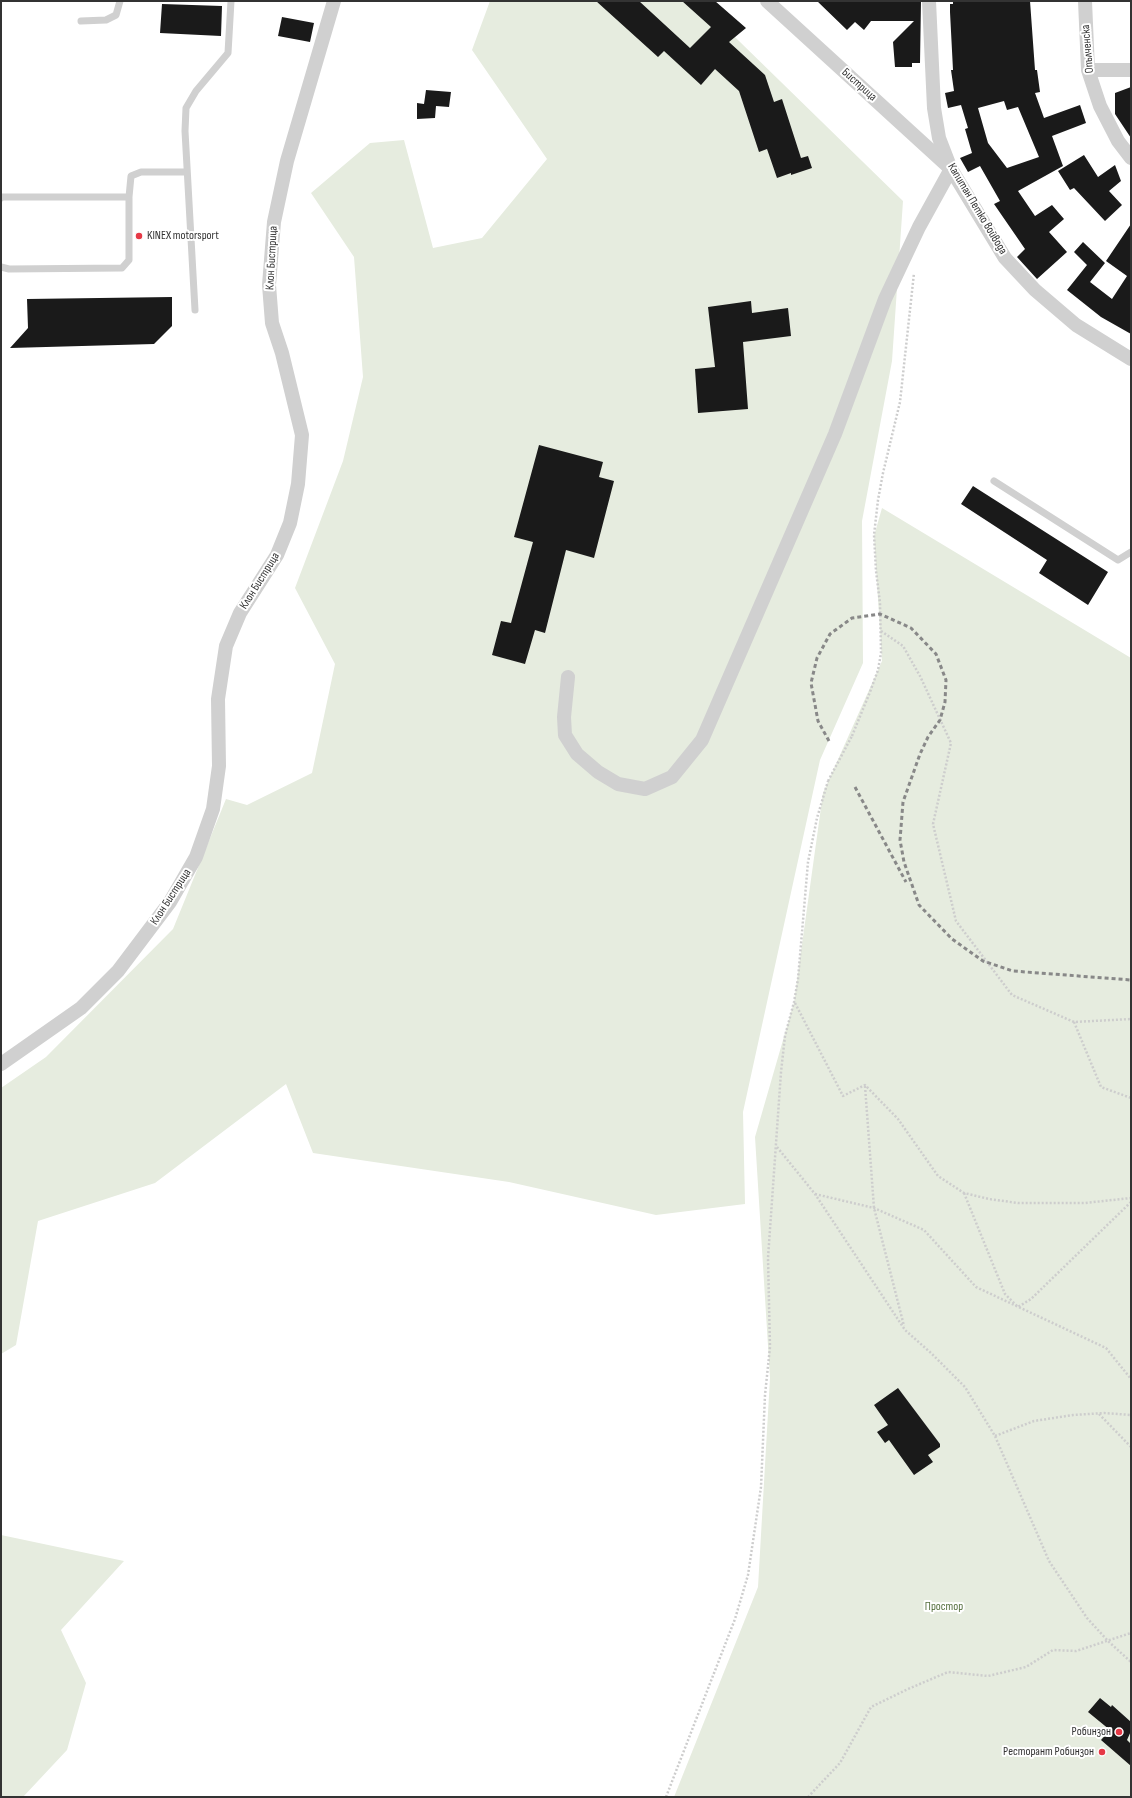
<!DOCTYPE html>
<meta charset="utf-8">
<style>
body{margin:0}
#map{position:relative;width:1132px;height:1798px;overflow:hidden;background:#fff;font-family:"Sofia Sans Condensed",sans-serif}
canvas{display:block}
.frame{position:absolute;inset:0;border:2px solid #333;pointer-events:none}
</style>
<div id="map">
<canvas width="1132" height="1798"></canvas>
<div class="frame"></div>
</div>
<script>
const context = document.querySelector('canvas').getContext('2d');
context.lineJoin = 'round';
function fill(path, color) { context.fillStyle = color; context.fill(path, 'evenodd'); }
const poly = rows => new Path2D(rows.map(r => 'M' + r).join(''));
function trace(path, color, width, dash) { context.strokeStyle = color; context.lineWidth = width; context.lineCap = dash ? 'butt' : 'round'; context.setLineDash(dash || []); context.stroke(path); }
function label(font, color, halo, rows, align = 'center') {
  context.font = font + ' "Sofia Sans Condensed",sans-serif'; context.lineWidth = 4; context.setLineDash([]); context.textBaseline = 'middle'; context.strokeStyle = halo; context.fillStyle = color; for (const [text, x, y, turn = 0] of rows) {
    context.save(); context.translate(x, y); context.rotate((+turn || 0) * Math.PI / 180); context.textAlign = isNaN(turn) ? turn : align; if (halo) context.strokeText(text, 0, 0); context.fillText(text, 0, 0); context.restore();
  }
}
fill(poly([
 [490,1,698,1,903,201,892,361,862,521,863,663,820,760,743,1112,745,1204,656,1215,509,1182,313,1153,286,1084,155,1183,38,1221,16,1345,1,1354,1,1088,46,1057,173,929,226,799,247,805,312,773,335,664,295,588,343,461,363,377,354,257,311,193,370,143,404,140,433,248,482,238,547,159,472,50],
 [882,508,1131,658,1131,1797,674,1797,758,1587,770,1378,755,1137,794,1002,823,793,882,661,874,536],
 [1,1535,124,1561,61,1630,86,1683,67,1750,23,1797,1,1797]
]), '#e6ecdf');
fill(poly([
 [596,1,639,1,690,48,711,27,682,1,715,1,746,28,729,42,765,75,774,102,782,99,801,158,808,156,812,168,791,175,791,173,777,178,767,149,759,152,739,91,715,69,701,85,664,51,658,57],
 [817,1,921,1,920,63,912,63,912,67,895,67,893,42,914,21,871,21,864,30,855,22,847,30],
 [953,1,1030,1,1035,70,1037,70,1040,92,1035,93,1044,118,1080,105,1086,123,1052,136,1063,166,1018,191,1035,216,1052,205,1064,219,1049,232,1067,252,1037,279,1017,257,1025,249,994,204,1000,201,980,166,968,172,960,158,972,153,965,129,968,128,961,105,948,108,945,93,954,91,951,70,953,70,950,12,950,4,953,4],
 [1004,101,1007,110,1018,107,1039,157,1007,168,988,143,978,108],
 [162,4,222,6,221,36,160,33],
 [282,17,314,23,310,42,278,36],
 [1131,87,1131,138,1115,114,1115,93],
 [426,90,451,92,449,107,436,106,435,118,417,119,417,103,424,104],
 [1084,155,1098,177,1115,165,1121,181,1109,191,1122,205,1105,221,1074,188,1070,190,1058,171],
 [1131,224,1131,334,1101,317,1067,290,1087,265,1074,252,1083,242,1105,263,1090,282,1112,299,1127,276,1106,261],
 [172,297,172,326,154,344,10,348,28,328,27,299],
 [751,301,752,313,788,308,791,336,743,342,748,409,698,413,695,369,715,367,708,307],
 [539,445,603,462,599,477,614,481,594,558,566,550,545,633,535,630,525,664,492,655,501,621,511,623,533,542,514,537],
 [973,486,1108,572,1088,605,1039,573,1047,560,961,504],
 [898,1388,940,1444,940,1447,928,1455,933,1462,914,1475,889,1440,885,1443,877,1432,888,1425,874,1405],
 [1100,1698,1111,1707,1112,1705,1131,1722,1131,1731,1127,1740,1131,1744,1131,1766,1101,1740,1110,1730,1088,1712]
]), '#1a1a1a');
trace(poly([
 [881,631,903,646,920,676,951,743,933,824,956,921,1012,995,1074,1022,1131,1019],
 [852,736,870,692,878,670,881,653,880,603,876,571,874,535,878,500,883,473,900,402,914,273],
 [795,1003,843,1096,865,1085,898,1119,938,1176,964,1193,989,1199,1018,1203,1085,1203,1131,1198],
 [1074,1022,1101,1087,1131,1098],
 [865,1086,874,1208,904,1326],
 [777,1147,815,1194,905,1330,931,1353,965,1387,995,1436,1049,1561,1087,1618,1108,1641,1131,1662],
 [964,1193,1005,1294,1018,1307,1031,1299,1131,1202],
 [815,1194,874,1208,924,1230,976,1287,1106,1348,1131,1379],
 [1099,1414,1131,1447],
 [995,1436,1034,1421,1073,1415,1104,1413,1131,1415],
 [666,1797,735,1619,748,1575,761,1487,765,1395,770,1347,768,1258,781,1072,785,1036,794,1002,798,979,808,862,817,818,828,781],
 [808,1797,840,1763,871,1707,908,1689,948,1672,988,1676,1026,1667,1053,1650,1076,1651,1131,1633]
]), '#cdcdcd', 2.5, [2, 2]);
trace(poly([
 [81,21,106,20,116,15,120,1],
 [1,198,2,197,129,197],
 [1,267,9,269,122,268,129,260,129,197,131,176,141,172,187,172],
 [195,310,185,131,186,108,196,91,228,53,231,1],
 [994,481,1118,560,1131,552]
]), '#d0d0d0', 7);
trace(poly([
 [929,1,934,108,939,138,951,169,1005,258,1035,290,1076,325,1131,359],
 [1085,1,1088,70,1100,106,1118,141,1131,158],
 [1088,70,1131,70],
 [568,677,564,717,565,735,577,754,598,772,618,784,645,789,672,777,702,740,835,434,885,299,919,227,951,169,767,1],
 [1,1064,81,1008,118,971,170,902,196,857,213,809,219,766,218,699,226,646,240,613,277,555,290,523,298,484,302,435,282,353,272,323,269,285,274,222,287,161,334,1]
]), '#d0d0d0', 14);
trace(poly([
 [829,741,818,721,811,683,817,658,830,634,852,618,880,614,911,628,936,654,946,680,945,702,940,720,928,737,920,754,903,802,900,840,904,862,919,905,952,939,983,961,1013,971,1131,980],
 [855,787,906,882]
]), '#888', 3, [4, 3]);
trace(poly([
 [828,781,852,736]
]), '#cdcdcd', 2.5, [2, 2]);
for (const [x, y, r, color] of [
 [139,236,4,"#e63946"],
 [1119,1732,4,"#e63946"],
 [1102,1752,4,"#e63946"]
]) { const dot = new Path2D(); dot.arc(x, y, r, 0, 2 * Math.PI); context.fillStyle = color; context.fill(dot); trace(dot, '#fff', 1.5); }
label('12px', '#333', '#fff', [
 ["Опълченска",1088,49,-95],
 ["Бистрица",859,85,42],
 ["Капитан Петко войвода",977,209,59],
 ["Клон Бистрица",272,258,-87],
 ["Клон Бистрица",260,581,-58],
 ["Клон Бистрица",171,897,-57]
]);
label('12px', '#333', '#fff', [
 ["KINEX motorsport",147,236,"left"],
 ["Робинзон",1111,1732],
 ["Ресторант Робинзон",1094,1752]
], 'right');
label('12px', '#56703f', '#fff', [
 ["Простор",944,1607]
]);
</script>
